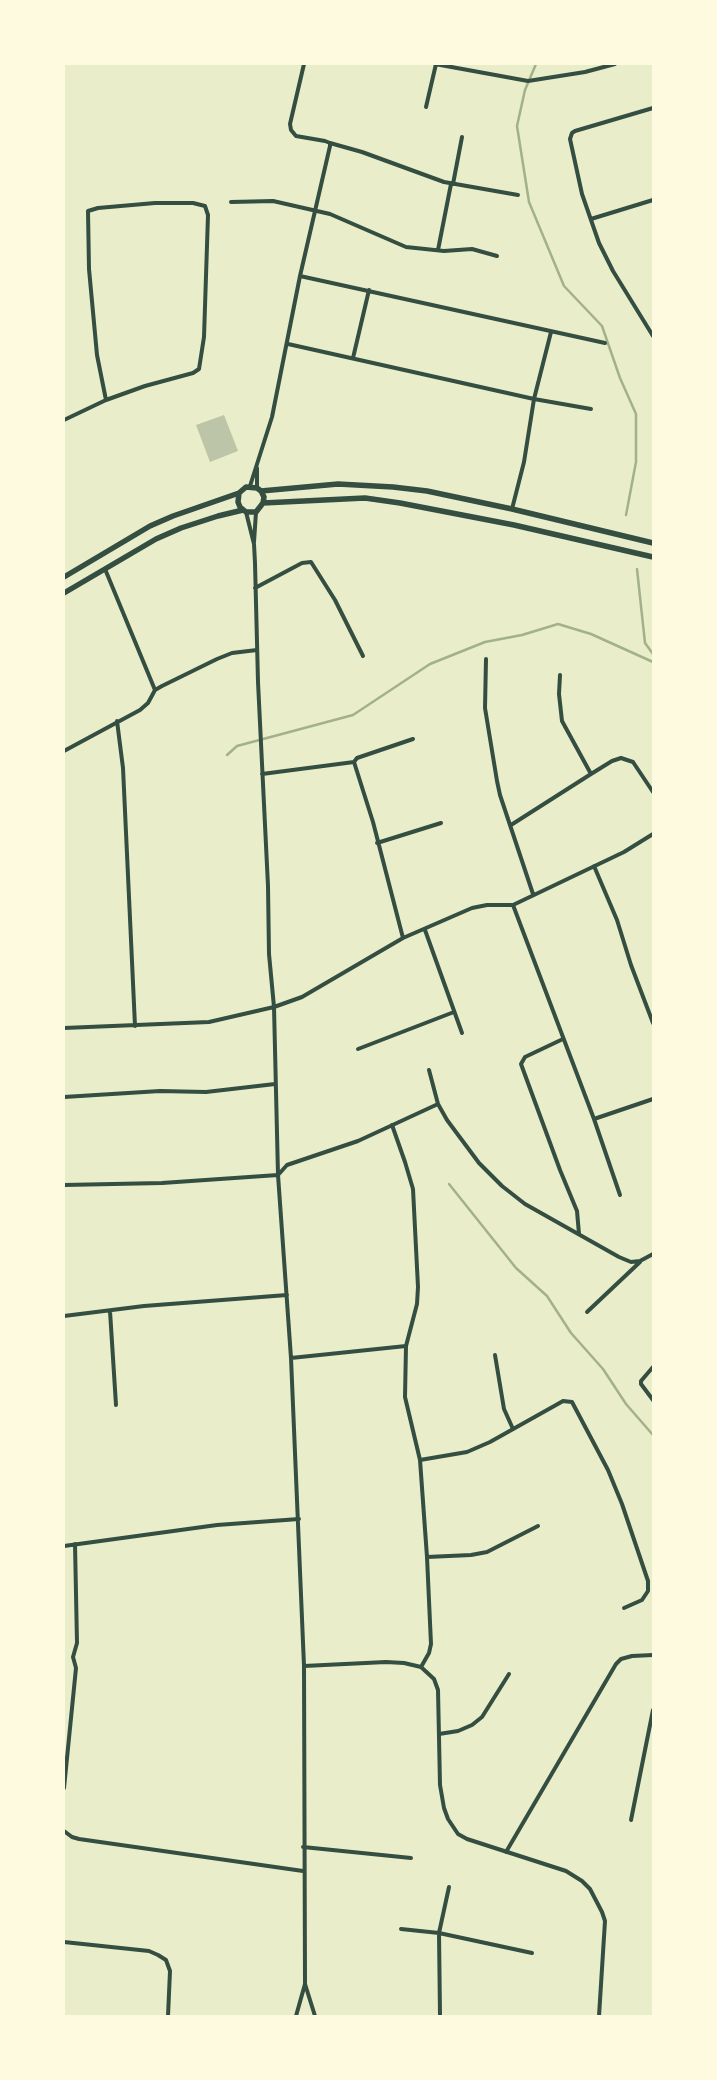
<!DOCTYPE html>
<style>
body{margin:0}
#map{position:relative;width:717px;height:2080px;overflow:hidden;background:#e9edc9;font-family:"PT Sans",sans-serif}
canvas{display:block}
.frame{position:absolute;inset:0;border:65px solid #fefae0;pointer-events:none}
</style>
<div id="map">
<canvas width="717" height="2080"></canvas>
<div class="frame"></div>
</div>
<script>
const context = document.querySelector('canvas').getContext('2d');
context.lineJoin = 'round';
const poly = rows => new Path2D(rows.map(r => 'M' + r).join(''));
function trace(path, color, width, dash) { context.strokeStyle = color; context.lineWidth = width; context.lineCap = dash ? 'butt' : 'round'; context.setLineDash(dash || []); context.stroke(path); }
function fill(path, color) { context.fillStyle = color; context.fill(path, 'evenodd'); }
trace(poly([
 [536,64,525,90,517,126,529,202,564,286,602,326,620,378,636,414,636,462,626,515],
 [637,569,645,643,653,654],
 [227,755,237,746,353,715,430,664,485,642,522,635,558,624,591,634,653,662],
 [449,1184,516,1268,547,1296,571,1333,603,1369,626,1404,653,1435]
]), '#a3b18a', 2.5);
fill(poly([
 [224,415,238,451,210,462,196,425]
]), '#bcc5a7');
trace(poly([
 [435,64,528,81,585,72,615,64],
 [426,107,436,64],
 [653,108,575,131,572,133,570,139,582,194,599,243,613,271,653,336],
 [330,143,362,152,444,182,518,195],
 [453,184,462,137],
 [231,202,273,201,330,214,406,247,444,251,472,249,497,256],
 [591,219,653,200],
 [438,250,451,184],
 [300,276,605,343],
 [288,344,534,399,591,409],
 [353,358,369,290],
 [64,420,106,400,145,386,193,373,199,369,204,337,208,215,205,206,193,203,155,203,98,208,88,211,89,269,97,355,106,400],
 [250,486,272,417,300,276,330,146,330,143,325,141,296,136,291,130,290,124,304,64],
 [257,488,257,468],
 [512,509,524,462,534,399,551,332],
 [246,512,254,544,255,563,258,682,268,886,269,954,274,1007,278,1175,291,1358,304,1666,305,1984,296,2016],
 [254,542,256,512],
 [105,569,155,690],
 [255,588,302,563,311,562,335,600,363,656],
 [486,659,485,708,497,781,500,795,533,894],
 [560,675,559,694,562,721,591,774],
 [117,721,123,768,135,1026],
 [64,751,140,710,148,703,155,690,162,686,217,659,232,653,257,650],
 [354,762,373,822,403,938],
 [262,774,354,762,357,758,413,739],
 [511,825,591,774,612,761,621,758,633,762,653,792],
 [377,843,441,823],
 [594,866,617,920,631,965,653,1023],
 [513,905,594,1119,620,1195],
 [425,930,462,1033],
 [64,1028,209,1022,274,1007,302,997,403,938,472,908,487,905,513,905,624,852,653,834],
 [563,1039,525,1057,521,1064,560,1170,577,1211,579,1234],
 [358,1049,454,1012],
 [429,1070,438,1104,447,1120,479,1163,502,1186,525,1204,619,1257,631,1262,640,1261,653,1254],
 [64,1097,160,1091,206,1092,275,1084],
 [594,1119,653,1099],
 [392,1125,405,1162,413,1189,418,1287,417,1304,406,1346,405,1397,420,1460,427,1557,431,1644,429,1653,421,1667],
 [64,1185,162,1183,278,1175,287,1165,358,1141,438,1104],
 [110,1311,116,1405],
 [587,1312,640,1262],
 [64,1316,144,1306,287,1295],
 [495,1355,504,1409,513,1429],
 [291,1358,406,1346],
 [653,1367,641,1381,641,1384,653,1400],
 [420,1460,467,1452,490,1442,556,1405,563,1401,572,1402,608,1470,622,1504,648,1581,648,1591,642,1600,624,1608],
 [64,1546,217,1525,299,1519],
 [427,1557,471,1555,487,1552,538,1526],
 [304,1666,386,1662,404,1663,421,1667,434,1679,438,1690,440,1785,444,1808,448,1819,458,1834,467,1839,566,1871,582,1881,590,1889,602,1912,605,1921,599,2016],
 [439,1734,458,1731,472,1725,482,1717,509,1674],
 [64,1788,76,1668,73,1657,77,1643,75,1544],
 [631,1820,653,1710],
 [64,1831,72,1837,79,1839,303,1871],
 [303,1847,411,1858],
 [506,1852,616,1664,621,1659,632,1656,653,1655],
 [401,1929,439,1933,532,1953],
 [64,1942,149,1951,158,1955,166,1960,170,1971,168,2016],
 [305,1984,315,2016],
 [440,2016,439,1933,449,1887]
]), '#344e41', 4);
trace(poly([
 [261,491,338,484,393,487,427,491,512,509,653,543],
 [263,503,365,498,400,503,514,525,653,557],
 [64,577,150,526,173,516,239,493,246,487,257,488,261,491,264,497,263,503,256,512,246,512,240,507,238,502,239,493],
 [64,593,156,539,181,528,218,516,243,510]
]), '#344e41', 5.5);
</script>
